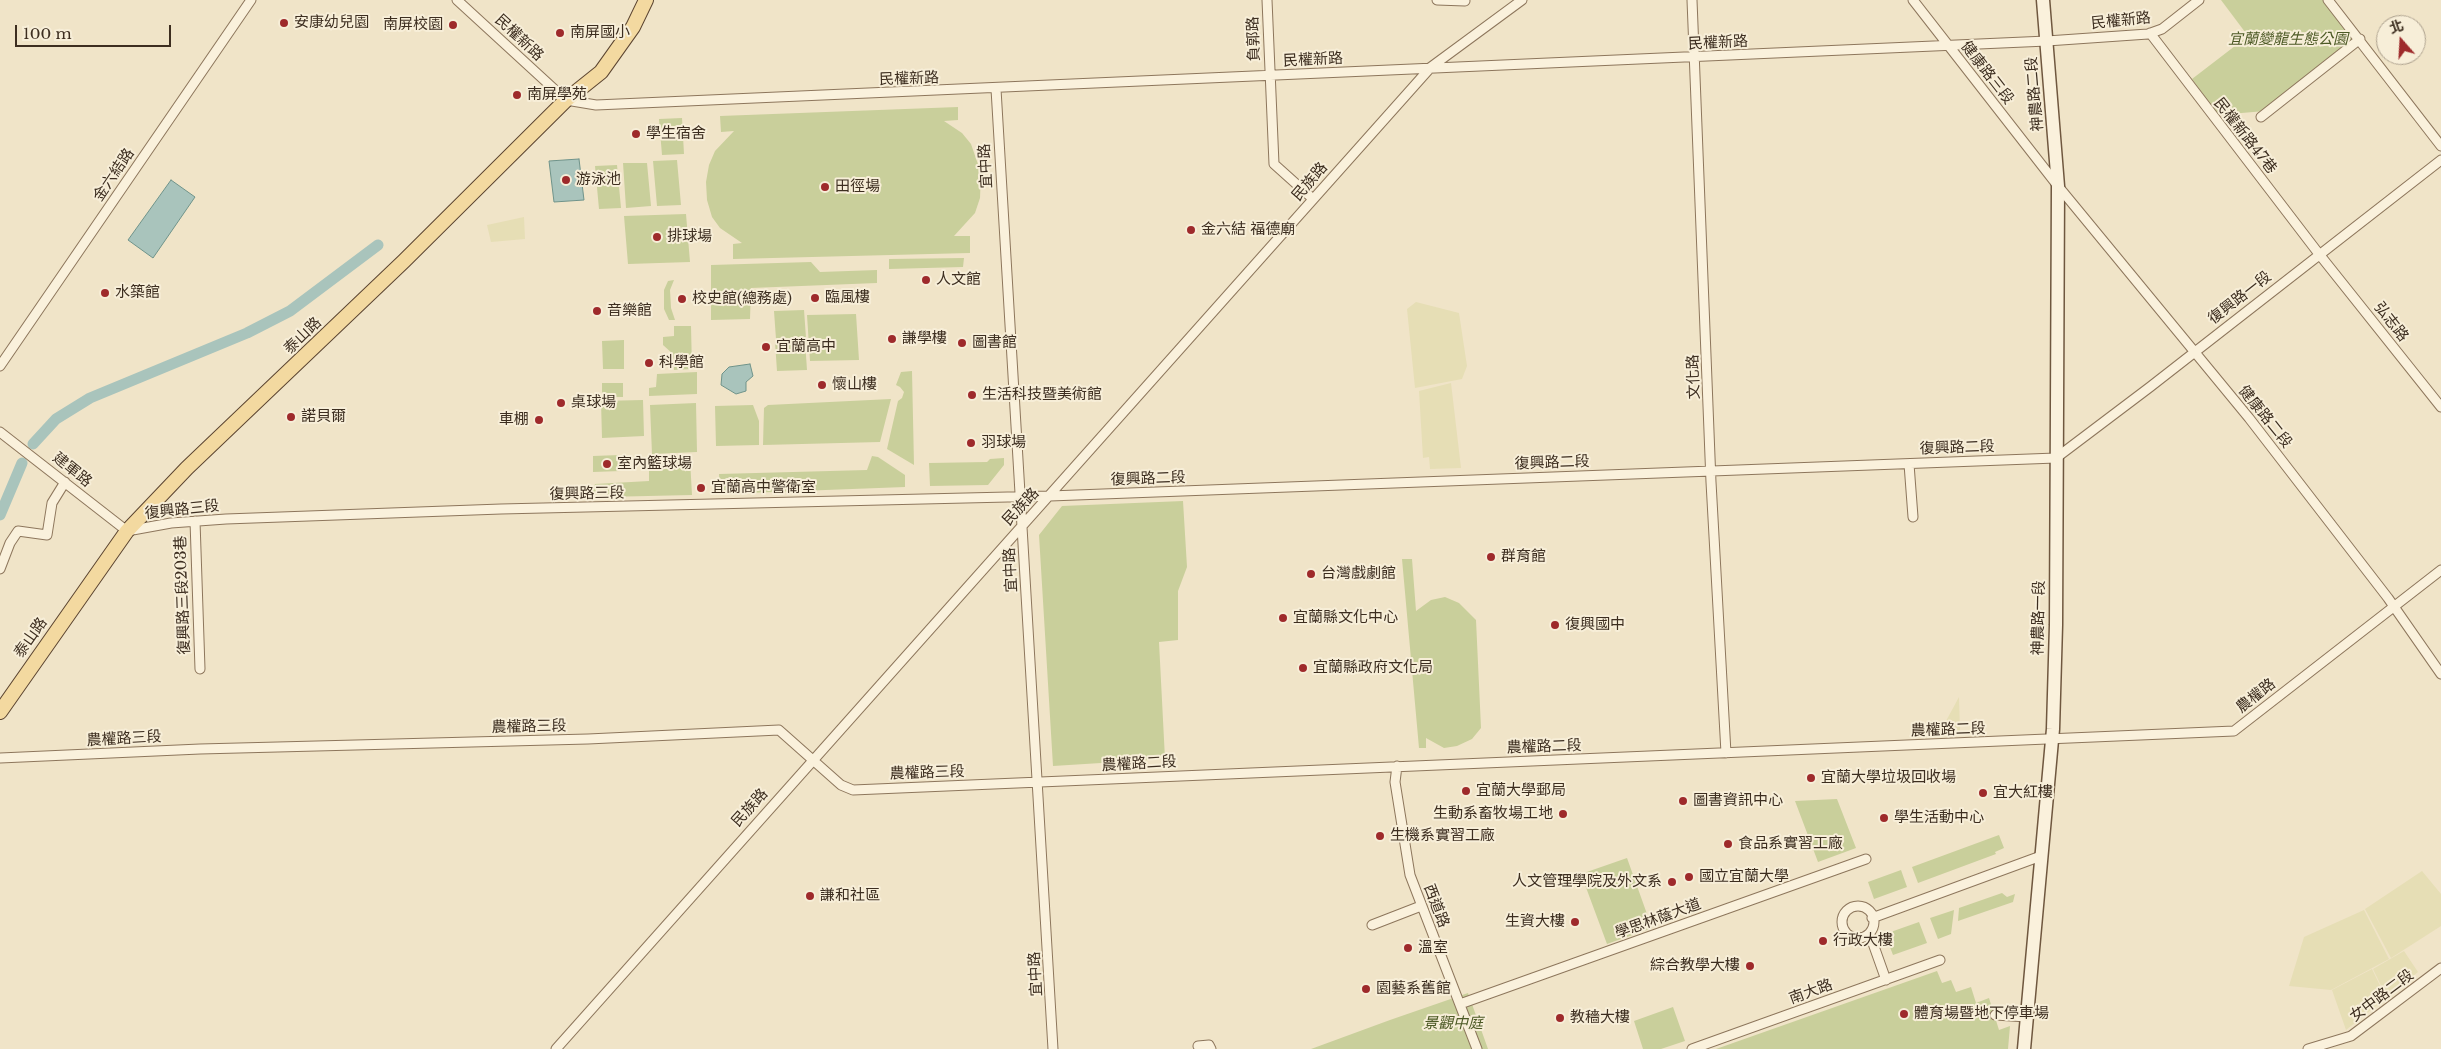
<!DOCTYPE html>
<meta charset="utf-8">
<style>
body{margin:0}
#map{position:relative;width:2441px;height:1049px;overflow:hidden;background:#f0e4c8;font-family:"Libre Baskerville","Noto Sans TC",serif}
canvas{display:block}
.north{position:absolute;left:2376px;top:15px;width:50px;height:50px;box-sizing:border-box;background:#f7eed8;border:1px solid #ada18e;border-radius:50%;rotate:341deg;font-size:14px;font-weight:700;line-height:20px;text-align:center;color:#3d2e20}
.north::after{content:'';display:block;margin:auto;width:18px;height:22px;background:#9e2a2b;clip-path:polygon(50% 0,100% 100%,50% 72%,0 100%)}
.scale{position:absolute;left:15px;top:25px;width:156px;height:22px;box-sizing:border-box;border:2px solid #3d2e20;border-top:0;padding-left:6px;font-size:15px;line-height:18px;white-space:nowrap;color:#3d2e20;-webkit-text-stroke:4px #f7eed8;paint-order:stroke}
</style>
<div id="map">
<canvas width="2441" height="1049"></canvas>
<div class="north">北</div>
<div class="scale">100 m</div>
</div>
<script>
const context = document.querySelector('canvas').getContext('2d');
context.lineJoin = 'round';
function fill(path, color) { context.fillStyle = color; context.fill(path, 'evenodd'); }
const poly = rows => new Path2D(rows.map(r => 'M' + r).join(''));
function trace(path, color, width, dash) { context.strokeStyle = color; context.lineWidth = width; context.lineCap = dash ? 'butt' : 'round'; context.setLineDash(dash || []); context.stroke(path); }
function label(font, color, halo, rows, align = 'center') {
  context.font = font + ' "Libre Baskerville","Noto Sans TC",serif'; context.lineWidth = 4; context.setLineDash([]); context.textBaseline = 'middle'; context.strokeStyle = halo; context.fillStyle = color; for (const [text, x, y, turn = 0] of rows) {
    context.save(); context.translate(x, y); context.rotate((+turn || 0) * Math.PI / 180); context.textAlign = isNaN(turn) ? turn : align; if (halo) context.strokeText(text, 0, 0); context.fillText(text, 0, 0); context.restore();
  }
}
fill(poly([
 [524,217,525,239,491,242,487,225],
 [1416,302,1459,313,1467,366,1462,379,1415,388,1407,309],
 [1451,383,1461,468,1430,469,1429,457,1423,458,1419,391],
 [1959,697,1960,731,1940,732],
 [2422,871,2441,894,2441,926,2391,958,2365,909],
 [2364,910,2389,959,2331,990,2289,986,2304,937],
 [2404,951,2418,972,2387,998,2373,969],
 [2372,969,2386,998,2346,1030,2332,990]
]), '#e6deb5');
fill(poly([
 [2221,0,2324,0,2355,39,2265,111,2218,115,2192,79,2248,36],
 [958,107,958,120,944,121,962,133,971,144,981,173,980,198,975,213,954,236,970,236,970,253,733,259,733,244,742,243,720,228,712,217,707,200,706,182,709,165,715,151,734,131,721,132,720,116],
 [682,118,684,154,662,155,659,119],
 [677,160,681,205,657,206,653,161],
 [623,163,647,163,651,206,626,208],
 [617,165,621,208,599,209,595,166],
 [686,214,690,262,628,264,624,216],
 [964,258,963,267,889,269,889,259],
 [811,262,820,272,877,270,877,283,751,288,750,319,711,320,711,265],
 [674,280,670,290,671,308,675,320,669,320,664,309,664,290,668,281],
 [804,310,806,338,776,339,774,311],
 [856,314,859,360,810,361,807,315],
 [674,326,691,326,692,369,674,370,673,354,663,345,663,337,674,336],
 [624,340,624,369,603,369,602,341],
 [805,341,807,370,777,371,775,342],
 [912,371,914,465,887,449,898,401,902,398,904,392,900,387,896,385,901,372],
 [697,372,697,394,649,396,649,388,656,387,657,374],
 [602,383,623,383,623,397,602,397],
 [891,399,880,442,763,445,764,408,768,405],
 [643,400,644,436,602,438,601,401],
 [696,403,697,452,652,454,650,405],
 [753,405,759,421,759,445,716,446,715,406],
 [620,455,621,471,593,472,593,456],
 [872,456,878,457,905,475,905,487,720,494,719,474,867,470],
 [1004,458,1004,465,988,485,930,486,929,463,987,462,990,459],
 [690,459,692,495,560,498,560,488,594,487,595,484,649,481,649,460],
 [1183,501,1187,567,1178,591,1178,640,1159,642,1165,759,1053,766,1039,535,1062,506],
 [1402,559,1412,559,1416,611,1431,600,1445,597,1459,603,1476,620,1481,728,1472,739,1457,746,1444,748,1426,738,1426,748,1419,748],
 [1837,799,1856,848,1818,862,1795,801],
 [1999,835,2004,848,1995,852,1996,854,1918,883,1912,867],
 [1627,858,1652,928,1607,944,1581,874],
 [1901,870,1907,887,1874,899,1868,882],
 [2002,893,2007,897,2015,894,2013,902,1958,921,1959,908],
 [1954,910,1951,934,1938,939,1930,918],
 [1919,922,1927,943,1893,955,1885,934],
 [1937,971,1942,983,1951,980,1956,992,1971,987,1976,1003,1989,998,1999,1030,2010,1026,2008,1049,1716,1049],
 [1468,993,1488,1049,1311,1049,1390,1020],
 [1673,1007,1685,1041,1661,1049,1643,1049,1634,1021]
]), '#c9cf9b');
const water = poly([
 [579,159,584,200,554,202,549,161,579,159],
 [171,180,195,197,153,258,128,240,171,180],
 [750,364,753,376,746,382,746,391,736,394,721,385,722,374,729,367,750,364]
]);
fill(water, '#a9c4bc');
trace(water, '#6f938a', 1);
trace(poly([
 [33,444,56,419,90,398,247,333,290,311,378,245],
 [0,515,22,463]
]), '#a9c4bc', 11);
const street = poly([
 [457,0,566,100,596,105,2047,41,2148,34,2162,29,2199,0],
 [1267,0,1274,164,1313,199],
 [1437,0,1465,1],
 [1692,0,1711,482,1726,753],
 [1913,0,2058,186,2249,418,2388,598,2441,674],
 [2328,0,2441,146],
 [2150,33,2319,254,2441,407],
 [996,89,1053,1049],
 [2261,117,2360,39],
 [0,366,251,0],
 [0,432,127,531,171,523,226,519,501,509,1050,496,2056,458,2150,387,2441,160],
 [1909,464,1913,517],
 [195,521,200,669],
 [0,569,10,543,18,531,47,535,52,503,65,482],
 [0,758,200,749,588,739,779,730,841,785,853,790,2234,731,2441,570],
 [1397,766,1395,782,1410,875,1477,1049],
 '1842 922a16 16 0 1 1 32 0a16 16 0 1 1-32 0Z',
 [1872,918,2041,856],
 [1372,925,1421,906],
 [1870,935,1886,980],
 [1460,1004,1866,859],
 [1995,1015,2027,1017],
 [1198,1046,1209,1045,1211,1049],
 [556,1049,1431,67,1522,0],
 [1692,1049,1940,960],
 [2308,1049,2351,1036,2441,968]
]);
const secondary = poly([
 [2024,1049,2053,729,2056,625,2058,186,2043,0]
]);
const primary = poly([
 [0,712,127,531,187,468,404,261,566,100,601,72,633,27,646,0]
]);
trace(street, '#8d765c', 11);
trace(secondary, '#6f573f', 15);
trace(primary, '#5b4430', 16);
trace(street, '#faf1dc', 9);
trace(secondary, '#faf1dc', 12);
trace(primary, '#f3d9a0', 14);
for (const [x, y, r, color] of [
 [284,23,5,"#9e2a2b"],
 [453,25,5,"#9e2a2b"],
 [560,33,5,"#9e2a2b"],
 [517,95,5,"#9e2a2b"],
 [636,134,5,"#9e2a2b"],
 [566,180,5,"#9e2a2b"],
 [825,187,5,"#9e2a2b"],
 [1191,230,5,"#9e2a2b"],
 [657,237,5,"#9e2a2b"],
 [926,280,5,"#9e2a2b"],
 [105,293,5,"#9e2a2b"],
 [815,298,5,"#9e2a2b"],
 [682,299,5,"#9e2a2b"],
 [597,311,5,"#9e2a2b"],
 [892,339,5,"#9e2a2b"],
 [962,343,5,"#9e2a2b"],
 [766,347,5,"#9e2a2b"],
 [649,363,5,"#9e2a2b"],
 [822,385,5,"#9e2a2b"],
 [972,395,5,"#9e2a2b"],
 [561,403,5,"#9e2a2b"],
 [291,417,5,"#9e2a2b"],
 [539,420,5,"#9e2a2b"],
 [971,443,5,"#9e2a2b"],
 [607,464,5,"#9e2a2b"],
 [701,488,5,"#9e2a2b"],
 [1491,557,5,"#9e2a2b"],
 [1311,574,5,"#9e2a2b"],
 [1283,618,5,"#9e2a2b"],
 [1555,625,5,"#9e2a2b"],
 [1303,668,5,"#9e2a2b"],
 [1811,778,5,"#9e2a2b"],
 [1466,791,5,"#9e2a2b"],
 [1983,793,5,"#9e2a2b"],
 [1683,801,5,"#9e2a2b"],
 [1563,814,5,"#9e2a2b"],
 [1884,818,5,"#9e2a2b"],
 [1380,836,5,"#9e2a2b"],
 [1728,844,5,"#9e2a2b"],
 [1689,877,5,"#9e2a2b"],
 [1672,882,5,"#9e2a2b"],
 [810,896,5,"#9e2a2b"],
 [1575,922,5,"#9e2a2b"],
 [1823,941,5,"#9e2a2b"],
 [1408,948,5,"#9e2a2b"],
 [1750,966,5,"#9e2a2b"],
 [1366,989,5,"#9e2a2b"],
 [1904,1014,5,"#9e2a2b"],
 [1560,1018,5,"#9e2a2b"]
]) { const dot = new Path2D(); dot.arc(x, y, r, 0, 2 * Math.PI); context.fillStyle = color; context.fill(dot); trace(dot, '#f7eed8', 2); }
label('15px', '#3d2e20', '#f7eed8', [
 ["民權新路",2121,21,-6],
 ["民權新路",519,38,43],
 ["負郭路",1254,39,-92],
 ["民權新路",1718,43,-3],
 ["民權新路",1313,60,-3],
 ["健康路三段",1987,73,52],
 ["民權新路",909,79,-2],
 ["神農路二段",2035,94,-95],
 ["民權新路47巷",2245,136,52],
 ["宜中路",986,166,-93],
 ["金六結路",114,175,-56],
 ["民族路",1310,182,-49],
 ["復興路一段",2240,298,-38],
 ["弘志路",2391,322,52],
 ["泰山路",303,336,-44],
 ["文化路",1694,377,-92],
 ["健康路二段",2265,417,51],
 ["復興路二段",1957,448,-2],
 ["復興路二段",1552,463,-2],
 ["建軍路",72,470,39],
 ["復興路二段",1148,479,-2],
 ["復興路三段",587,494,-1],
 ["民族路",1021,507,-47],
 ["復興路三段",182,510,-6],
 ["宜中路",1011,570,-93],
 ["復興路三段203巷",183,595,-92],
 ["神農路一段",2039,618,-89],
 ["泰山路",31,638,-55],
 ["農權路",2256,696,-38],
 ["農權路三段",529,727,-1],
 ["農權路二段",1948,730,-2],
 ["農權路三段",124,739,-3],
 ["農權路二段",1544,747,-2],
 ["農權路二段",1139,764,-3],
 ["農權路三段",927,773,-2],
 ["民族路",750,808,-48],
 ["西道路",1436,906,69],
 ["學思林蔭大道",1658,919,-20],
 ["宜中路",1036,974,-93],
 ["南大路",1811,992,-20],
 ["女中路二段",2382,996,-37]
]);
label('15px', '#3d2e20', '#f7eed8', [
 ["安康幼兒園",294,23],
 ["南屏校園",443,25,"right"],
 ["南屏國小",570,33],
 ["南屏學苑",527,95],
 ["學生宿舍",646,134],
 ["游泳池",576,180],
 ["田徑場",835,187],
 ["金六結 福德廟",1201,230],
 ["排球場",667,237],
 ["人文館",936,280],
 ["水築館",115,293],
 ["臨風樓",825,298],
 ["校史館(總務處)",692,299],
 ["音樂館",607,311],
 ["謙學樓",902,339],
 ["圖書館",972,343],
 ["宜蘭高中",776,347],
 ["科學館",659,363],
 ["懷山樓",832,385],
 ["生活科技暨美術館",982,395],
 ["桌球場",571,403],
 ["諾貝爾",301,417],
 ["車棚",529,420,"right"],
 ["羽球場",981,443],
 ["室內籃球場",617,464],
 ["宜蘭高中警衛室",711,488],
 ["群育館",1501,557],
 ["台灣戲劇館",1321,574],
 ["宜蘭縣文化中心",1293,618],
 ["復興國中",1565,625],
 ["宜蘭縣政府文化局",1313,668],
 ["宜蘭大學垃圾回收場",1821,778],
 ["宜蘭大學郵局",1476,791],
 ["宜大紅樓",1993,793],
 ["圖書資訊中心",1693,801],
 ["生動系畜牧場工地",1553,814,"right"],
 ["學生活動中心",1894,818],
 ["生機系實習工廠",1390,836],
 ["食品系實習工廠",1738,844],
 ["國立宜蘭大學",1699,877],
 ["人文管理學院及外文系",1662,882,"right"],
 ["謙和社區",820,896],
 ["生資大樓",1565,922,"right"],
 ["行政大樓",1833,941],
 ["溫室",1418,948],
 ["綜合教學大樓",1740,966,"right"],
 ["園藝系舊館",1376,989],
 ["體育場暨地下停車場",1914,1014],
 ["教穡大樓",1570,1018]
], 'left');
label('italic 15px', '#4d5a26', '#f7eed8', [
 ["宜蘭變龍生態公園",2288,40],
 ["景觀中庭",1453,1024]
]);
</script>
